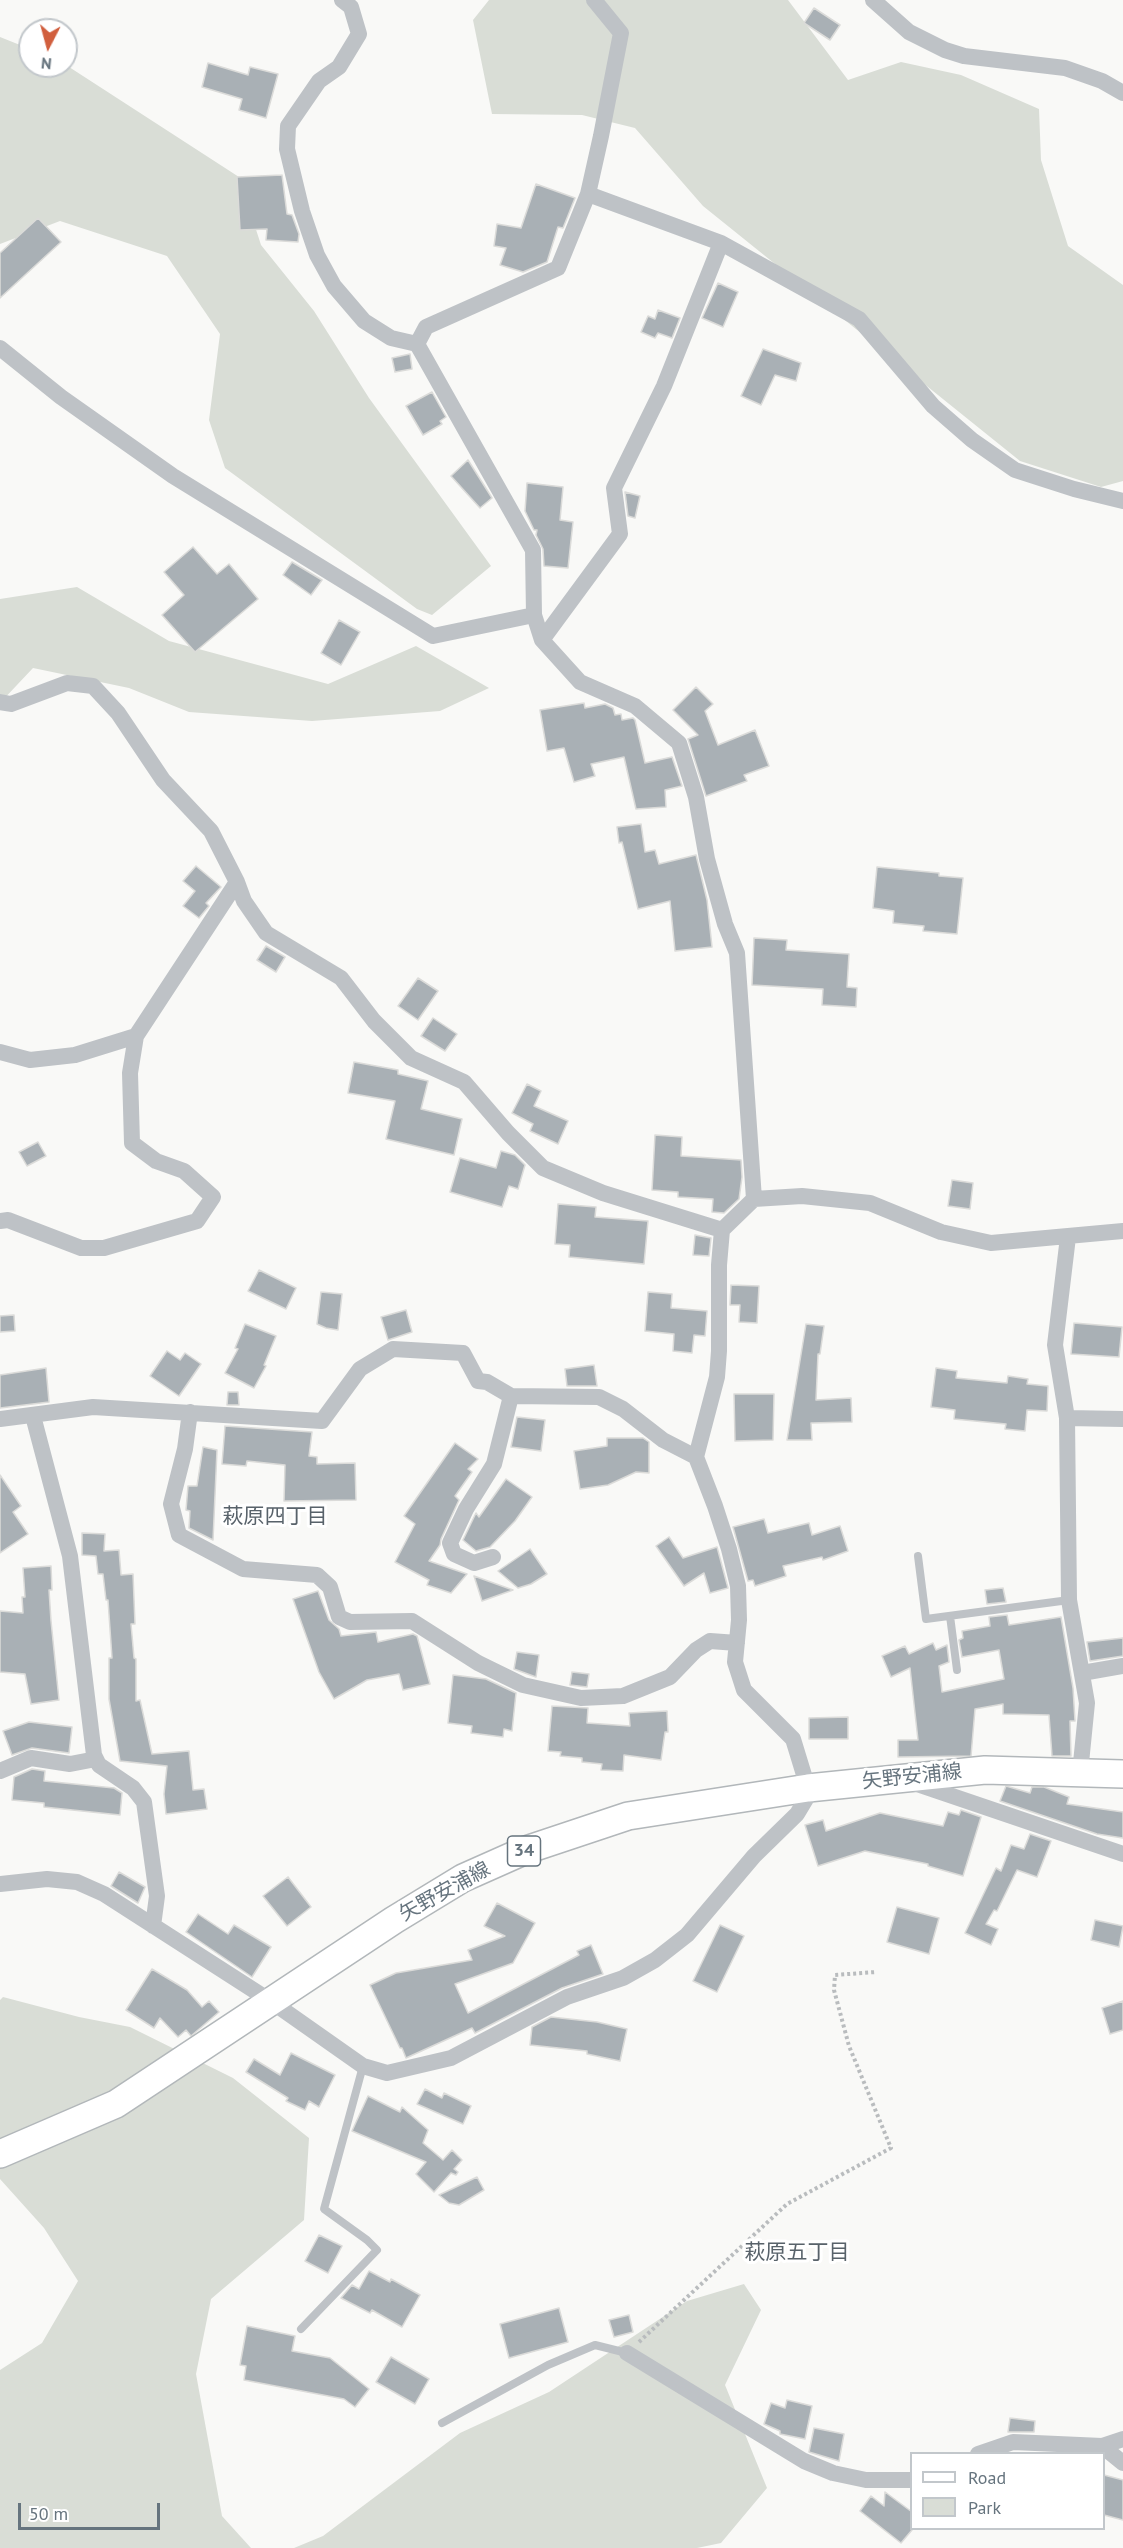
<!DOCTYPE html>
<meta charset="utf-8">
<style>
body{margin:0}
#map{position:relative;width:1123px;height:2548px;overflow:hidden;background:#f9f9f7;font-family:"PT Sans",sans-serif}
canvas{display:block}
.legend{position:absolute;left:910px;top:2452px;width:195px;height:78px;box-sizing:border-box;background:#fff;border:2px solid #c2c7cb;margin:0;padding:8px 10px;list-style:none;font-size:18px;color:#66747e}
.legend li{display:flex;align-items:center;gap:12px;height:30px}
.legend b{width:30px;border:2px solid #c2c7cb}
.north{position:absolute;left:18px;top:18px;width:60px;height:60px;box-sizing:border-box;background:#fff;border:2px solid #c2c7cb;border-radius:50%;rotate:186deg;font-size:16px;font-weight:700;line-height:24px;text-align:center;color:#66747e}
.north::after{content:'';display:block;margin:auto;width:21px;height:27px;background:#d15f3e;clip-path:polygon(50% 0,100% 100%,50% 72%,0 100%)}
.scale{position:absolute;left:18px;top:2503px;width:142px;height:27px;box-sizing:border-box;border:3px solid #66747e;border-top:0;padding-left:8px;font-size:18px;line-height:21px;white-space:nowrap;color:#66747e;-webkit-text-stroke:4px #fff;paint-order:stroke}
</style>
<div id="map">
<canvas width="1123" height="2548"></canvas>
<ul class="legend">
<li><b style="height:8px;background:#fff"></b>Road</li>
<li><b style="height:16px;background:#d9ddd6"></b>Park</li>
</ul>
<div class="north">N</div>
<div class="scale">50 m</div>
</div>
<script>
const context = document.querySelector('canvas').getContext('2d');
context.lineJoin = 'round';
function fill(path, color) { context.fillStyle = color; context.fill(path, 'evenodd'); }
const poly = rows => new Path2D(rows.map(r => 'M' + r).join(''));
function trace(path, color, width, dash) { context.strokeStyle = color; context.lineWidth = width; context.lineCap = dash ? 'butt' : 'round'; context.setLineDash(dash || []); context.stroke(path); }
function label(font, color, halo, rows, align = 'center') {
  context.font = font + ' "PT Sans","Noto Sans JP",sans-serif'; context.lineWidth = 6; context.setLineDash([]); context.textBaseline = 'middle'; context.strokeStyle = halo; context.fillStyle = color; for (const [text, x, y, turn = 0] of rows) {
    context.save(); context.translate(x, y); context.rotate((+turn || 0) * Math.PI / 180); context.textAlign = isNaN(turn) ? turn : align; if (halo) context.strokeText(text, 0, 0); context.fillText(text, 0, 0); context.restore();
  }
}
fill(poly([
 [489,0,788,0,848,80,901,62,961,75,1039,109,1041,160,1068,246,1123,285,1123,481,1101,487,1020,461,703,206,635,128,582,115,492,114,473,20],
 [0,37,30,49,30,66,66,65,239,177,261,245,314,311,369,398,491,566,432,615,417,609,225,468,209,420,220,334,167,256,60,221,0,244],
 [77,587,169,641,328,684,416,646,489,688,440,711,312,721,189,712,129,688,33,668,0,703,0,599],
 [3,1997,79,2017,130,2027,233,2078,309,2138,304,2220,211,2299,196,2374,222,2516,251,2548,0,2548,0,2370,42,2343,78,2281,44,2228,0,2179,0,2000],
 [744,2284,761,2310,725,2385,767,2488,721,2543,697,2548,294,2548,323,2536,460,2433,549,2392,687,2301]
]), '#d9ddd6');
const building = poly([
 [814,8,840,25,830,40,804,23,814,8],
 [208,63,248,75,250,67,278,74,266,118,239,110,242,99,202,87,208,63],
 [282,175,287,214,292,215,299,234,298,242,266,240,267,229,240,230,237,177,282,175],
 [536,184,575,198,563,228,558,227,547,262,523,272,500,265,506,248,494,246,497,224,521,228,536,184],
 [38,218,61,242,0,298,0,253,38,218],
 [718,283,738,292,723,327,702,318,718,283],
 [658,310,680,318,672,338,658,333,655,338,641,332,648,316,655,319,658,310],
 [763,349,801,363,796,381,775,375,761,405,741,396,763,349],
 [410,354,412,369,395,372,392,358,410,354],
 [432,392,446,417,440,421,442,424,423,435,406,406,432,392],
 [468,460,492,498,480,508,451,476,468,460],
 [527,483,563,487,560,520,573,522,568,568,544,566,543,549,536,535,537,530,534,530,525,511,527,483],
 [625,492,640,496,635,518,628,516,625,492],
 [193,547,217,574,229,564,258,599,195,652,162,615,184,595,164,572,193,547],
 [292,562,322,580,311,595,283,575,292,562],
 [339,620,360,632,341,665,321,653,339,620],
 [696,687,713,704,705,711,718,745,755,730,769,766,744,775,747,781,706,796,688,739,698,735,673,710,696,687],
 [584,703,585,708,605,704,613,708,615,715,621,714,622,720,633,718,635,720,645,763,672,757,682,786,665,790,666,807,636,809,624,757,591,764,595,776,574,782,564,748,547,751,540,710,584,703],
 [641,824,645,852,655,850,659,864,696,855,707,900,712,947,675,951,670,901,638,909,622,842,619,843,617,827,641,824],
 [196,866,221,887,206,903,209,906,199,918,183,906,195,891,183,881,196,866],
 [877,867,939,873,939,876,963,878,957,934,923,931,924,926,893,923,894,911,873,908,877,867],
 [754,938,787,940,786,950,849,954,847,987,857,988,856,1007,822,1005,823,989,752,985,754,938],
 [266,946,285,957,276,972,257,960,266,946],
 [418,978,438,991,418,1020,398,1006,418,978],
 [433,1018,457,1034,445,1051,421,1036,433,1018],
 [354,1062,398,1070,398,1074,428,1081,421,1109,462,1119,454,1155,386,1139,395,1101,348,1093,354,1062],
 [527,1084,541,1091,534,1106,568,1121,558,1144,530,1131,533,1124,512,1113,527,1084],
 [655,1135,682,1137,681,1156,741,1160,742,1177,739,1199,724,1213,712,1212,713,1199,678,1197,678,1192,652,1190,655,1135],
 [38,1142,46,1156,27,1166,19,1152,38,1142],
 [501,1151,515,1155,525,1165,518,1189,509,1186,502,1207,450,1192,460,1158,496,1168,501,1151],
 [952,1180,973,1183,970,1209,948,1206,952,1180],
 [558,1204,596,1207,595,1217,648,1221,644,1264,569,1257,570,1245,555,1244,558,1204],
 [695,1235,711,1238,709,1256,693,1255,695,1235],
 [259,1270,296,1288,286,1309,248,1291,259,1270],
 [731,1285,759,1286,757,1323,739,1322,740,1305,730,1305,731,1285],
 [321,1292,342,1294,338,1330,326,1328,317,1324,321,1292],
 [648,1292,672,1294,671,1308,707,1311,705,1336,694,1335,692,1353,673,1351,674,1334,645,1331,648,1292],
 [406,1310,412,1332,388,1340,381,1317,406,1310],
 [14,1315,15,1331,0,1332,0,1316,14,1315],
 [1074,1323,1122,1327,1119,1357,1071,1354,1074,1323],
 [245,1324,276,1336,264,1365,266,1366,254,1388,225,1373,238,1349,235,1348,245,1324],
 [806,1324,824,1326,820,1354,818,1354,816,1400,851,1398,852,1422,811,1423,812,1440,787,1440,806,1324],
 [167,1351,180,1360,185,1353,201,1364,179,1396,150,1376,167,1351],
 [594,1365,597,1386,567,1386,565,1369,594,1365],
 [46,1368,49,1402,0,1408,0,1375,46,1368],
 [936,1368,957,1371,956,1378,1007,1383,1008,1376,1028,1379,1027,1384,1048,1386,1047,1411,1027,1410,1025,1431,1005,1429,1006,1424,954,1419,955,1410,931,1407,936,1368],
 [228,1392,238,1392,239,1405,227,1405,228,1392],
 [734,1394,774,1394,773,1440,735,1441,734,1394],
 [517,1417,545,1420,541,1451,511,1447,517,1417],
 [225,1426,312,1432,309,1456,317,1457,317,1464,355,1463,356,1500,284,1501,285,1465,247,1461,246,1466,222,1464,225,1426],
 [607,1438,643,1438,649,1442,649,1473,636,1472,608,1485,580,1489,574,1451,607,1446,607,1438],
 [455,1443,478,1459,468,1469,472,1472,455,1496,459,1500,441,1539,440,1545,429,1561,467,1574,451,1593,427,1585,429,1580,395,1562,415,1524,404,1516,455,1443],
 [203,1447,217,1450,213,1540,189,1528,190,1511,186,1510,188,1486,197,1486,203,1447],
 [0,1475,21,1506,13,1512,28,1534,0,1553,0,1475],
 [506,1479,532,1497,515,1521,490,1547,476,1551,463,1540,476,1513,479,1517,506,1479],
 [764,1519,768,1533,809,1523,812,1535,840,1526,848,1551,823,1560,822,1557,783,1566,786,1576,755,1586,753,1580,748,1581,733,1527,764,1519],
 [82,1533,105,1534,104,1551,119,1550,121,1575,133,1574,135,1624,131,1624,134,1658,136,1659,136,1701,140,1700,152,1754,189,1751,193,1790,204,1789,207,1809,166,1814,164,1794,167,1766,120,1761,109,1699,109,1658,112,1658,108,1600,106,1600,103,1574,98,1574,96,1556,82,1555,82,1533],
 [669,1537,683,1558,717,1547,728,1588,710,1593,704,1573,684,1586,656,1546,669,1537],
 [530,1549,547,1574,531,1584,518,1588,498,1571,530,1549],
 [51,1566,52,1590,49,1590,51,1621,59,1700,31,1704,25,1674,0,1672,0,1611,23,1613,22,1597,25,1597,23,1568,51,1566],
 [474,1576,513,1590,482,1601,474,1576],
 [1003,1588,1006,1602,987,1604,985,1590,1003,1588],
 [318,1591,329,1620,339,1629,341,1636,376,1632,378,1642,413,1634,417,1636,430,1684,403,1690,399,1674,367,1680,334,1699,319,1672,293,1599,318,1591],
 [1007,1615,1009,1625,1061,1617,1073,1688,1075,1721,1070,1721,1071,1756,1052,1756,1049,1715,1003,1714,1003,1704,975,1709,971,1756,898,1757,898,1740,918,1740,910,1668,891,1677,882,1656,905,1646,909,1654,933,1643,936,1650,947,1645,949,1662,939,1666,942,1692,1004,1679,999,1650,962,1657,959,1640,963,1638,962,1631,990,1626,989,1617,1007,1615],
 [1123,1638,1123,1656,1090,1661,1087,1642,1123,1638],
 [517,1652,539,1655,536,1677,514,1669,517,1652],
 [572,1672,589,1674,587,1687,570,1685,572,1672],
 [453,1675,486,1679,516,1693,512,1731,504,1729,503,1737,471,1733,472,1726,448,1723,453,1675],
 [552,1706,588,1708,587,1723,630,1726,629,1713,667,1711,668,1732,665,1732,661,1760,624,1755,623,1771,601,1770,602,1764,582,1762,582,1758,560,1756,561,1752,548,1751,552,1706],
 [848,1717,848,1739,809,1739,809,1718,848,1717],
 [29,1722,72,1727,69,1753,32,1748,12,1755,3,1731,29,1722],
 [32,1769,45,1771,44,1781,114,1788,122,1793,120,1815,44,1807,44,1803,12,1800,14,1777,32,1769],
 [1006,1786,1030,1793,1032,1787,1044,1787,1069,1797,1067,1804,1123,1812,1123,1838,1097,1834,1000,1801,1006,1786],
 [961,1810,981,1817,963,1876,928,1866,928,1864,865,1851,818,1866,805,1825,823,1820,826,1831,880,1813,943,1826,948,1812,959,1815,961,1810],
 [1030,1834,1051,1841,1037,1877,1017,1870,997,1911,994,1910,986,1924,998,1929,991,1945,965,1933,996,1868,1001,1871,1011,1845,1024,1849,1030,1834],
 [119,1872,145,1887,138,1903,111,1886,119,1872],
 [288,1877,311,1907,287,1926,263,1896,288,1877],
 [497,1903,535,1923,513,1963,455,1984,468,2013,579,1955,577,1951,591,1945,603,1974,562,1988,475,2033,472,2028,406,2058,402,2048,400,2048,370,1985,396,1973,472,1960,468,1950,505,1936,484,1926,497,1903],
 [897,1907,939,1918,929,1954,887,1942,897,1907],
 [198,1914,228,1934,234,1925,271,1947,252,1977,186,1932,198,1914],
 [1095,1920,1123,1926,1119,1947,1091,1940,1095,1920],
 [720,1925,744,1936,717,1992,693,1981,720,1925],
 [152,1969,187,1990,202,2007,209,2001,219,2012,191,2036,186,2030,178,2037,160,2018,154,2028,126,2010,152,1969],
 [1123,2001,1123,2030,1110,2034,1102,2008,1123,2001],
 [551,2017,597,2022,627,2029,620,2061,587,2054,587,2051,530,2045,532,2027,551,2017],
 [291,2053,335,2075,319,2107,309,2101,305,2110,286,2101,288,2098,246,2072,254,2059,280,2075,291,2053],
 [425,2089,442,2098,444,2093,471,2106,463,2124,417,2104,425,2089],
 [368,2096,400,2112,402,2107,428,2130,423,2143,443,2160,452,2150,462,2160,454,2169,458,2172,456,2175,451,2173,434,2192,416,2174,426,2162,352,2131,368,2096],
 [477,2177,484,2190,459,2205,449,2203,439,2195,477,2177],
 [319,2235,342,2246,328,2273,305,2261,319,2235],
 [369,2271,390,2282,391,2279,420,2295,402,2327,372,2310,370,2313,341,2298,352,2285,359,2289,369,2271],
 [559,2308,568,2342,509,2358,500,2324,559,2308],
 [629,2315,633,2332,614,2337,609,2320,629,2315],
 [247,2326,295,2336,292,2351,330,2358,369,2389,355,2407,344,2399,244,2380,246,2366,240,2365,247,2326],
 [391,2357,429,2379,415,2404,376,2382,391,2357],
 [787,2400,812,2406,805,2439,780,2434,780,2431,764,2424,771,2403,785,2408,787,2400],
 [1010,2418,1035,2421,1034,2432,1008,2432,1010,2418],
 [814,2428,844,2434,839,2461,809,2452,814,2428],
 [1104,2475,1123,2480,1123,2520,1104,2515,1104,2475],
 [885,2492,912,2512,912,2530,901,2543,860,2511,871,2496,884,2506,885,2492]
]);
fill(building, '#a9b0b5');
trace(building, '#dbdbd9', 1.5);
const primary = poly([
 [0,2154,116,2104,394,1920,463,1878,526,1850,628,1816,808,1788,985,1770,1123,1774]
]);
trace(primary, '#b2b7ba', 30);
trace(poly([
 [639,2342,787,2204,891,2148,849,2046,834,1990,835,1975,876,1972]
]), '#b9bcbe', 4, [3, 3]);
trace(poly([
 [918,1556,926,1619,1069,1600],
 [950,1616,957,1670],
 [301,2329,377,2250,367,2240,324,2209,363,2066],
 [442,2423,548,2365,595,2345,627,2353]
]), '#bec2c6', 8);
trace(poly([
 [342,0,351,7,359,34,339,67,319,81,288,126,287,149,302,211,317,255,334,286,364,321,391,338,417,344,533,550,534,615,542,640,580,682,635,706,679,743,696,797,707,859,725,924,737,953,754,1199],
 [873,0,909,32,945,50,964,56,1065,68,1102,81,1123,93],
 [588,194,601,136,621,33,594,0],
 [417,344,426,327,558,268,588,194,721,243],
 [0,348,61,397,173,476,433,636,534,615],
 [542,640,620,534,614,488,664,386,721,243,859,319,933,406,972,440,1015,470,1074,489,1123,501],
 [0,702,11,704,67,683,93,686,118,713,163,780,211,831,237,882,244,901,266,933,341,978,374,1021,411,1058,464,1082,508,1133,543,1168,603,1193,722,1230],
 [0,1052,30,1060,75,1055,136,1036],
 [0,1221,8,1220,81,1248,104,1248,197,1221,213,1197,184,1171,156,1161,132,1143,130,1073,136,1036,237,882],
 [1068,1237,1055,1345,1067,1418,1069,1600,1087,1703,1080,1773],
 [190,1412,185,1449,171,1504,179,1535,243,1569,317,1575,330,1587,339,1617,350,1622,412,1621,478,1663,523,1685,581,1698,623,1696,670,1677,696,1650,710,1641,737,1643],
 [33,1416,70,1556,94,1755,99,1765,133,1788,144,1802,157,1896,153,1926],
 [1067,1418,1123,1419],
 [0,1419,93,1407,322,1421,360,1369,393,1349,463,1353,478,1381,487,1382,511,1396,599,1397,623,1409,663,1440,696,1457],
 [493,1557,474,1563,454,1554,450,1543,466,1509,494,1464,511,1396],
 [1082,1673,1123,1666],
 [0,1771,31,1758,70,1764,96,1759],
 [911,1782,1123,1854],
 [0,1884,47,1879,77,1882,104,1894,272,2002,363,2066,387,2073,451,2058,567,1997,623,1978,655,1960,687,1935,754,1856,797,1814,806,1799,808,1788,793,1739,744,1690,735,1662,739,1620,738,1586,729,1549,715,1506,696,1457,717,1377,719,1351,719,1265,722,1230,754,1199,802,1196,870,1203,941,1232,991,1243,1123,1231],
 [627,2353,804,2461,833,2473,866,2480,912,2480],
 [1102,2446,1123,2463],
 [978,2454,1013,2442,1102,2446,1123,2439]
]), '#bec2c6', 16);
trace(primary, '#fff', 27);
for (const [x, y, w] of [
 [524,1851,33]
]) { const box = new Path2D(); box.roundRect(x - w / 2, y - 15, w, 30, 4.5); context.fillStyle = '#fff'; context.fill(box); trace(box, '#66747e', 1.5); }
label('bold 18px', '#66747e', null, [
 ["34",524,1851]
]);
label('20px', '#66747e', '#fff', [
 ["矢野安浦線",912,1777,-6],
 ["矢野安浦線",445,1892,-29]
]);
label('21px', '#58626a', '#fff', [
 ["萩原四丁目",275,1517],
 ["萩原五丁目",797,2253]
]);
</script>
